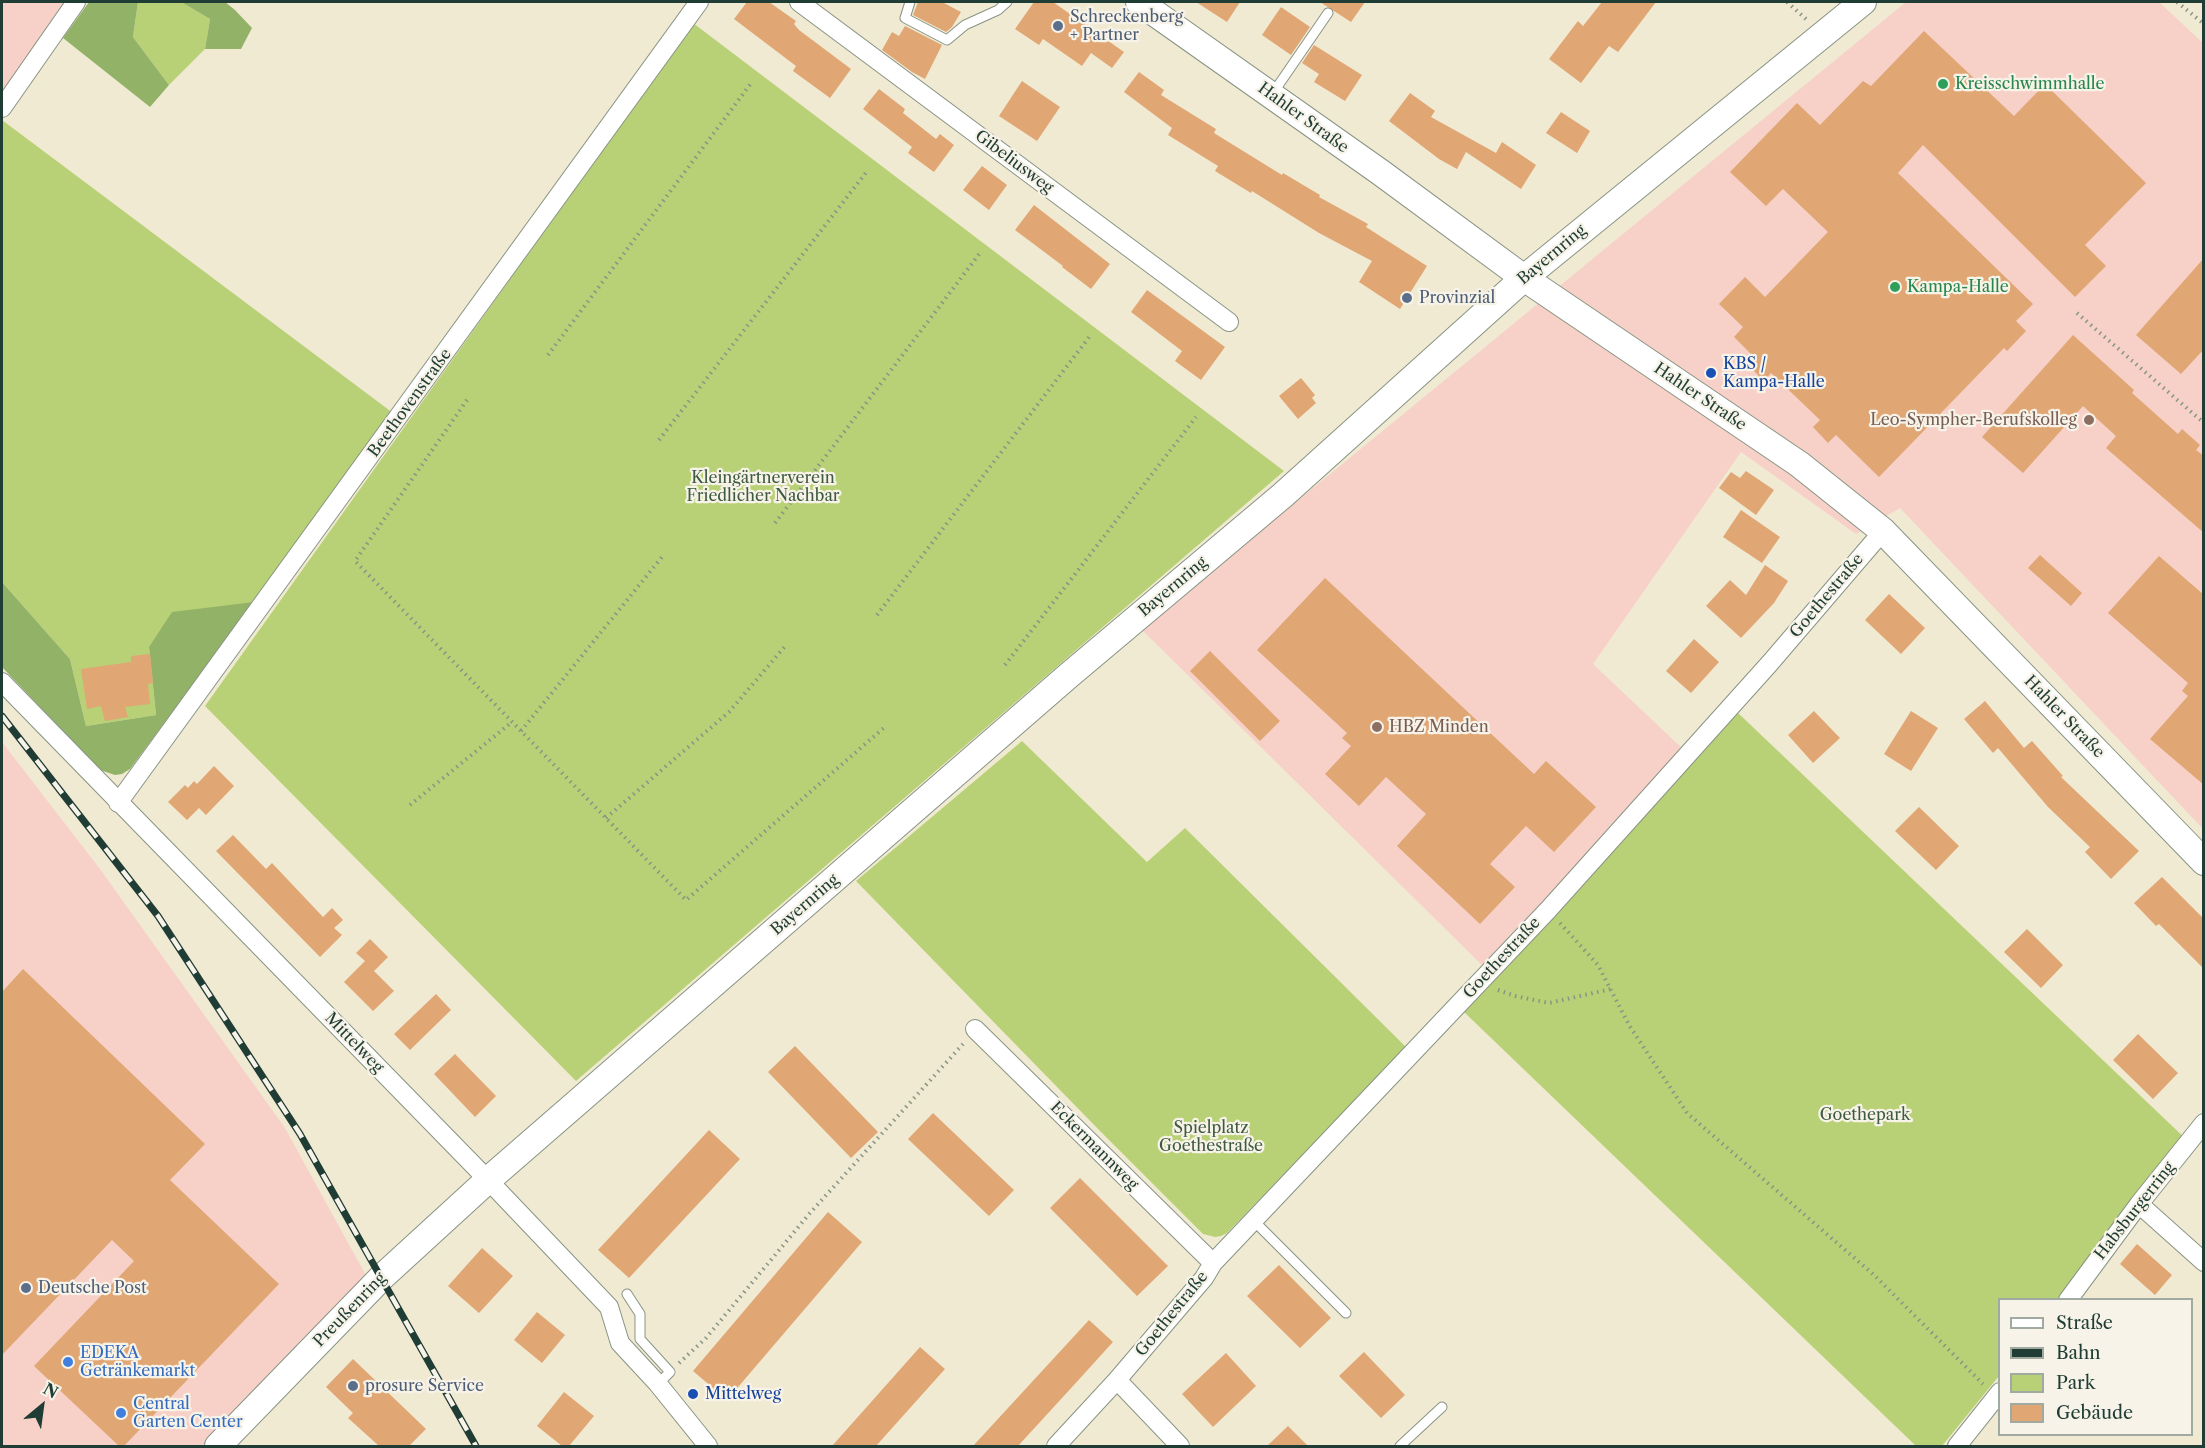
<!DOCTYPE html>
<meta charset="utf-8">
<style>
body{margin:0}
#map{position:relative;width:2205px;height:1448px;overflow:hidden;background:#f1ead3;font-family:"Libre Caslon Text",serif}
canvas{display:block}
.frame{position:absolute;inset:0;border:3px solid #1f3d34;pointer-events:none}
.legend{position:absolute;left:1998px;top:1298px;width:195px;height:138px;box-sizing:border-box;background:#f7f3e8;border:2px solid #a1aaa0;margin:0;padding:8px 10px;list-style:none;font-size:18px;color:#1f3d34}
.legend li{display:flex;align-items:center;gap:12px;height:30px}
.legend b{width:30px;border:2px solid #a1aaa0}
.north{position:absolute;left:12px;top:1376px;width:60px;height:60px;-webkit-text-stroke:4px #f7f3e8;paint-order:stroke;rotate:29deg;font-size:16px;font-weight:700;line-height:24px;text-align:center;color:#1f3d34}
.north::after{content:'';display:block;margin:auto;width:21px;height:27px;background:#1f3d34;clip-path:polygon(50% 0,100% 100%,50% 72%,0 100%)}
</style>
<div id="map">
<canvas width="2205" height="1448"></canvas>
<div class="frame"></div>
<ul class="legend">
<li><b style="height:8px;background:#fff"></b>Straße</li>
<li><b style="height:8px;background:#1f3d34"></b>Bahn</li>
<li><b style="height:16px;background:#b9d176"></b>Park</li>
<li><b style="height:16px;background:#e0a674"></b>Gebäude</li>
</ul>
<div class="north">N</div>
</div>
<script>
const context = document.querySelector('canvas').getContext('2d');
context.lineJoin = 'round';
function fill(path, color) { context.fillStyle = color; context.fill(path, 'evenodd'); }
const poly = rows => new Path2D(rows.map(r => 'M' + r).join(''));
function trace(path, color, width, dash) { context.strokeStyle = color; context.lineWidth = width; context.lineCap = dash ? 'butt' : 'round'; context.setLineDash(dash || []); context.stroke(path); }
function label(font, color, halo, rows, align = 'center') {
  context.font = font + ' "Libre Caslon Text",serif'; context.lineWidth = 4.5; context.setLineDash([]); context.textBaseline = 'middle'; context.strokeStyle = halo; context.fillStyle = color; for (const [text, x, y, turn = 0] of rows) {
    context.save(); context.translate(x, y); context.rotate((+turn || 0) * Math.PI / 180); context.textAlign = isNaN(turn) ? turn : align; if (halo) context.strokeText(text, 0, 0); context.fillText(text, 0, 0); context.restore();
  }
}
fill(poly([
 [2,2,67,2,2,93],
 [1906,2,2159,2,2203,43,2203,829,1900,508,1856,534,1741,452,1593,664,1684,750,1486,969,1141,629],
 [2,742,100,869,285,1128,368,1279,205,1446,2,1446]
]), '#f7d1c8');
fill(poly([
 [138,2,181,2,210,19,205,49,169,85,133,37],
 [693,23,1284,471,576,1081,205,706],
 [2,120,393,413,254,602,149,647,156,715,86,726,70,659,2,582],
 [1737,712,2189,1142,2061,1299,2000,1300,1999,1376,1942,1446,1916,1446,1464,1012],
 [1022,741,1147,862,1185,828,1409,1050,1318,1139,1227,1233,1221,1236,1215,1237,1203,1234,1100,1131,856,881]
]), '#b9d176');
fill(poly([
 [89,2,138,2,133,37,169,85,150,107,63,38],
 [181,2,225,2,235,10,252,28,241,49,205,49,210,19],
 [2,582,70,659,86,726,156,715,149,647,172,612,254,602,130,769,122,774,115,775,100,770,2,667]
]), '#92b367');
fill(poly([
 [747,2,769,2,796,21,794,24,799,30,851,69,830,98,793,71,796,66,734,19],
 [918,2,942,2,961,12,952,27,946,32,913,15],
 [1034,2,1053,2,1124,52,1112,68,1091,53,1082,66,1043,39,1039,45,1015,29],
 [1196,2,1240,2,1227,22],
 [1320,2,1365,2,1351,22],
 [1602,2,1656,2,1618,52,1609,46,1581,83,1549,59,1578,21,1583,26],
 [1281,7,1310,27,1291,55,1262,35],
 [905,26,942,45,925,79,912,72,882,50,892,32,899,36],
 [1924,31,2014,116,2045,84,2146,183,2085,245,2106,266,2075,297,1923,145,1898,173,2033,304,2016,321,2026,331,2007,351,2004,348,1879,477,1836,435,1828,443,1813,427,1820,420,1771,373,1764,381,1749,366,1756,359,1734,337,1743,327,1719,304,1745,277,1765,297,1828,232,1783,189,1766,206,1730,172,1797,103,1820,125,1863,81,1871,86],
 [1314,45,1362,75,1345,101,1314,82,1319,74,1302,63],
 [1139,72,1164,90,1161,95,1216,129,1214,133,1282,175,1283,173,1320,195,1319,197,1368,224,1366,227,1427,266,1400,309,1359,282,1372,261,1319,233,1252,191,1251,193,1215,171,1218,166,1168,135,1172,128,1124,92],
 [1022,81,1060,107,1037,141,999,116],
 [879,89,905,109,903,113,936,139,940,134,954,145,934,172,908,153,912,147,863,109],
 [1410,93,1435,111,1431,117,1496,153,1502,142,1536,165,1521,189,1466,152,1457,169,1439,159,1389,121],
 [1561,112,1590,131,1577,153,1546,133],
 [982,166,1007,185,989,210,963,190],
 [1034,205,1110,264,1091,289,1062,267,1063,266,1015,230],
 [2204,258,2204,349,2181,374,2136,335],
 [1147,290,1225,347,1201,380,1175,361,1182,351,1131,312],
 [2073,335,2134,390,2132,393,2178,434,2182,429,2200,445,2196,450,2204,456,2204,533,2106,448,2116,436,2083,406,2023,473,1982,437],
 [1301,378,1315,395,1312,398,1316,403,1298,419,1279,396],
 [1746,471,1774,490,1756,515,1719,488,1731,472,1740,478],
 [1741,510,1780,537,1762,563,1723,537],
 [2040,555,2082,593,2071,606,2028,568],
 [2159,556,2204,595,2204,785,2150,739,2188,696,2182,691,2188,683,2108,613],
 [1765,565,1788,581,1774,603,1741,638,1706,606,1730,580,1746,595],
 [1325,578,1534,774,1546,761,1596,807,1554,852,1526,826,1490,864,1515,887,1480,924,1397,846,1426,814,1386,777,1359,806,1325,774,1351,746,1342,738,1347,733,1257,650],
 [1889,594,1925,628,1901,654,1865,620],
 [1694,639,1719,662,1691,693,1666,671],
 [1210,651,1280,721,1260,741,1190,671],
 [150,654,153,683,148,684,150,704,125,707,128,717,105,721,101,706,87,709,81,669,131,662,131,656],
 [1985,701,2024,748,2032,741,2063,776,2061,777,2139,851,2111,879,2085,852,2090,847,2048,807,1998,748,1993,753,1964,719],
 [1814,711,1840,738,1813,763,1788,735],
 [1911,711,1938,728,1911,771,1884,754],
 [214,766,234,786,206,815,199,808,187,820,168,802,185,785,188,788,194,781,197,784],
 [1919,807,1959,846,1936,870,1895,831],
 [233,835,266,869,272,863,323,917,332,908,343,920,334,928,342,935,320,957,216,851],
 [2162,877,2204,919,2204,969,2159,924,2156,926,2134,903],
 [2027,929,2063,965,2041,988,2004,952],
 [370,939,388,957,374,971,394,991,373,1011,344,982,365,961,356,953],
 [23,969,205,1144,170,1180,279,1284,124,1446,119,1446,34,1366,134,1261,112,1240,2,1355,2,992],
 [436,994,451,1010,410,1050,394,1034],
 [2138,1034,2178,1073,2153,1099,2113,1060],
 [795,1046,878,1132,851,1158,768,1072],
 [455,1054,496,1096,475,1117,434,1074],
 [933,1113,1014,1190,989,1216,908,1139],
 [709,1130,740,1159,629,1278,598,1250],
 [1080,1178,1168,1266,1137,1296,1050,1208],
 [828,1212,862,1242,727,1400,693,1371],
 [2137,1244,2172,1275,2155,1295,2120,1264],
 [482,1248,513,1276,479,1313,448,1286],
 [1279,1265,1331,1318,1300,1348,1247,1296],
 [537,1312,565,1335,542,1363,514,1340],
 [1089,1320,1113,1342,1073,1386,1018,1446,973,1446],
 [920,1347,945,1369,876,1446,832,1446],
 [1364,1352,1405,1395,1381,1418,1339,1376],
 [1226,1353,1256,1386,1213,1427,1182,1394],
 [353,1359,426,1429,409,1446,379,1446,348,1418,353,1413,326,1387],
 [564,1392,594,1416,569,1446,562,1446,537,1426],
 [1288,1426,1308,1446,1267,1446]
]), '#e0a674');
const lane = poly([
 [910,2,905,18,947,40,965,25,998,10,1007,2],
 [1273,93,1328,13],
 [1254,1221,1346,1313],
 [627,1294,640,1314,640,1339,670,1372,658,1384],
 [1400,1446,1442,1407]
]);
const street = poly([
 [799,2,1229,322],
 [2,108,76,2],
 [2,682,488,1180,609,1307,620,1343,658,1384,708,1446],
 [118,803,699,2],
 [975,1029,1213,1263],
 [2139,1204,2204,1262],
 [2068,1300,2139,1204,2204,1123],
 [1117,1380,1180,1446],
 [1056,1446,1117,1380,1204,1278,1213,1263,1548,910,1770,663,1883,531],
 [1957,1446,2000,1392]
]);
const secondary = poly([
 [1139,2,1380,172,1524,278,1799,464,1883,531,2204,862],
 [218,1446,382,1277,488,1180,1068,676,1283,495,1524,278,1863,2]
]);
trace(lane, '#889484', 11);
trace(street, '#889484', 20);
trace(secondary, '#889484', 28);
trace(poly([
 [1787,2,1807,20],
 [2177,2,2204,24],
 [2077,313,2204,423],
 [548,355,752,82],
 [467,400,355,561,686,900,886,726],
 [659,440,868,170],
 [775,523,980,253],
 [877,615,1090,336],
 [1005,665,1196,417],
 [521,731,662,557],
 [410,805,512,722],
 [606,818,729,712,787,644],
 [1560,923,1598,965,1629,1025,1687,1113,1874,1275,1983,1384],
 [1498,990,1515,996,1549,1003,1611,989],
 [679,1363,706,1338,810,1213,963,1044]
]), '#889484', 4, [1.5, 4.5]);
trace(lane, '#fff', 9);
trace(street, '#fff', 18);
trace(secondary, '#fff', 26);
const rail = poly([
 [2,716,158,916,300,1134,476,1446]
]);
trace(rail, '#1f3d34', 7);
trace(rail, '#f7f3e8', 4.5, [14]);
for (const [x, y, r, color] of [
 [1058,26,6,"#5c6f8a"],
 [1943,84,6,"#2e9e5b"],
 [1895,287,6,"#2e9e5b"],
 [1407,298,6,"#5c6f8a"],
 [1711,373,6,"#1a4fb4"],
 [2089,420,6,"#8d6e63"],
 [1377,727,6,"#8d6e63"],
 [26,1288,6,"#5c6f8a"],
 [68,1362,6,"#3f7fe0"],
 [353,1386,6,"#5c6f8a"],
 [693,1394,6,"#1a4fb4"],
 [121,1413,6,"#3f7fe0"]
]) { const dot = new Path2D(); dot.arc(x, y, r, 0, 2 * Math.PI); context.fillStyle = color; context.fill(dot); trace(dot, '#f7f3e8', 2); }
label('16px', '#4e5e75', '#f7f3e8', [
 ["Schreckenberg",1070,17],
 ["+ Partner",1070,35],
 ["Provinzial",1419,298],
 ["Deutsche Post",38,1288],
 ["prosure Service",365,1386]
], 'left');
label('16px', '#27864d', '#f7f3e8', [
 ["Kreisschwimmhalle",1955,84],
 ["Kampa-Halle",1907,287]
], 'left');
label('16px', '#1f3d34', '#f7f3e8', [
 ["Hahler Straße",1303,118,36],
 ["Gibeliusweg",1014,162,37],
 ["Bayernring",1552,255,-40],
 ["Hahler Straße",1700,397,34],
 ["Beethovenstraße",410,403,-54],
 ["Bayernring",1173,587,-40],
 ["Goethestraße",1827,596,-50],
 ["Hahler Straße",2064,717,46],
 ["Bayernring",805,905,-41],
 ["Goethestraße",1502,958,-47],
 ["Mittelweg",354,1043,46],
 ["Eckermannweg",1094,1146,45],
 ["Habsburgerring",2135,1211,-52],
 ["Preußenring",350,1310,-46],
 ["Goethestraße",1172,1314,-51]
]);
label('16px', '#164399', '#f7f3e8', [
 ["KBS /",1723,364],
 ["Kampa-Halle",1723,382],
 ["Mittelweg",705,1394]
], 'left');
label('16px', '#785e54', '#f7f3e8', [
 ["Leo-Sympher-Berufskolleg",2077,420],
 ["HBZ Minden",1389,727,"left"]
], 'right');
label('16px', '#3e5b41', '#f7f3e8', [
 ["Kleingärtnerverein",763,478],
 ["Friedlicher Nachbar",763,496],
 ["Goethepark",1865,1115],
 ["Spielplatz",1211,1128],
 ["Goethestraße",1211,1146]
]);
label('16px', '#366cbe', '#f7f3e8', [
 ["EDEKA",80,1353],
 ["Getränkemarkt",80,1371],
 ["Central",133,1404],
 ["Garten Center",133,1422]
], 'left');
</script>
